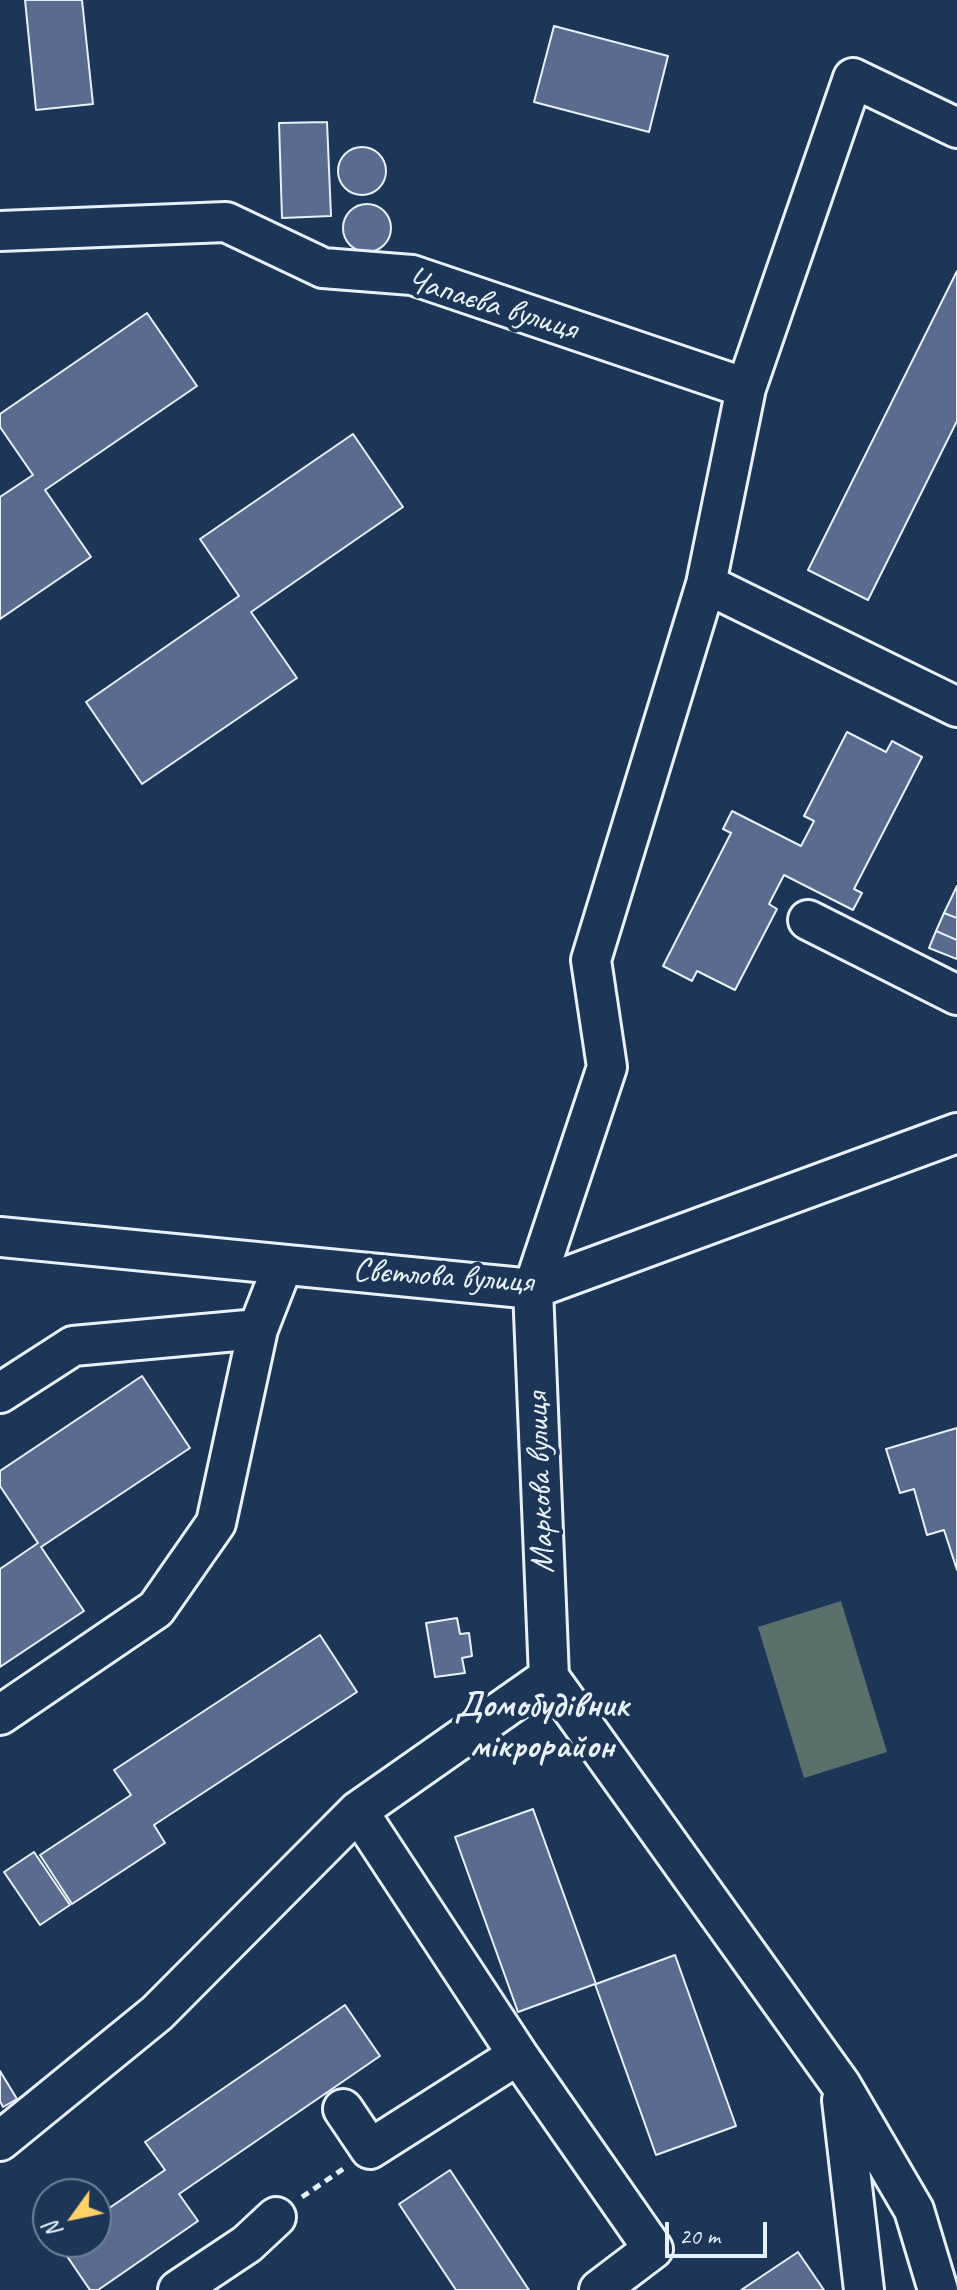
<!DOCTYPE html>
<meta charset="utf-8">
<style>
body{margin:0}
#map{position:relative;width:957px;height:2290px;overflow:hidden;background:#1d3557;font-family:Caveat,sans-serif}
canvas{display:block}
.north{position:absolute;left:32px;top:2178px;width:80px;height:80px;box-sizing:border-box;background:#1d3557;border:2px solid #6e8097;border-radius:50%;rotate:237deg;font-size:22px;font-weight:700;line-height:32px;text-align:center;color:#e8f1f8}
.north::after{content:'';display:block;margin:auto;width:28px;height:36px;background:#ffd166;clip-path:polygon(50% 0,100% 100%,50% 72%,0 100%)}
.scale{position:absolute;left:665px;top:2222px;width:102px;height:36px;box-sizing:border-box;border:4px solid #e8f1f8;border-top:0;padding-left:10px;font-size:24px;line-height:28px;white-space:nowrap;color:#e8f1f8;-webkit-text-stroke:6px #1d3557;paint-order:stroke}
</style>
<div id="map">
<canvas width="957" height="2290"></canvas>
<div class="north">N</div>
<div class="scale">20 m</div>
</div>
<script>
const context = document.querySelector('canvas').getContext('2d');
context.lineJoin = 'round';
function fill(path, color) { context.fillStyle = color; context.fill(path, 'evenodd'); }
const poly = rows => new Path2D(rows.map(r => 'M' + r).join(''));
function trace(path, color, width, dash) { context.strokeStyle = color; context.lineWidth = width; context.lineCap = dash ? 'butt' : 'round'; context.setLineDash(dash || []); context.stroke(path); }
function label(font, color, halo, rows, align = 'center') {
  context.font = font + ' Caveat,sans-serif'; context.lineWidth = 8; context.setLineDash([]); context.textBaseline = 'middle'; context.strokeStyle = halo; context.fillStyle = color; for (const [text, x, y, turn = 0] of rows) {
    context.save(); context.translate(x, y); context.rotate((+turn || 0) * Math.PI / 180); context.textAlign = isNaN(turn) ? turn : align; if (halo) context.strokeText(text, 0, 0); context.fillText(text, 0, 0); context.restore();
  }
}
fill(poly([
 [841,1601,887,1752,804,1778,758,1627]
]), '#5c706b');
const building = poly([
 [25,0,82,0,93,104,36,110,25,0],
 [554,26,668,56,649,132,534,102,554,26],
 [327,122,331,216,282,218,279,123,327,122],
 '338 171a24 24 0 1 1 48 0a24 24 0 1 1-48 0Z',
 '343 228a24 24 0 1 1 48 0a24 24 0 1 1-48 0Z',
 [957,271,957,421,868,600,808,570,957,271],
 [147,313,197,386,45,490,91,557,0,619,0,497,33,475,0,427,0,414,147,313],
 [353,434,403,507,251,612,297,678,142,784,86,702,239,596,200,539,353,434],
 [847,732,886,752,892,741,922,757,854,889,862,893,853,910,784,875,769,904,777,909,735,990,697,971,692,981,663,966,731,833,723,829,732,811,801,846,814,821,804,816,847,732],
 [957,886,957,918,944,913,957,886],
 [944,913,957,918,957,940,936,931,944,913],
 [936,931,957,940,957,959,929,948,936,931],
 [142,1376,190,1448,41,1547,84,1611,0,1667,0,1569,38,1543,0,1486,0,1471,142,1376],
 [957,1428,957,1570,944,1530,927,1535,914,1489,900,1493,886,1449,957,1428],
 [457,1618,460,1634,469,1633,472,1656,462,1658,465,1673,435,1677,426,1623,457,1618],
 [320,1635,357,1692,154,1825,165,1843,72,1904,40,1855,131,1795,114,1770,320,1635],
 [533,1809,596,1984,675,1955,736,2126,656,2155,595,1984,518,2012,455,1837,533,1809],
 [34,1852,70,1905,40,1925,4,1872,34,1852],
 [345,2005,380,2056,179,2194,198,2221,98,2290,90,2290,58,2243,96,2242,96,2217,165,2170,145,2142,345,2005],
 [0,2071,17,2099,3,2107,0,2101,0,2071],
 [450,2170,529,2290,456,2290,399,2204,450,2170],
 [798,2252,824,2290,741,2290,798,2252]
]);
fill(building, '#5a6b8f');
trace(building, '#e8f1f8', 2);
const minor = poly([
 [0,231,226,222,323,268,412,275,746,388],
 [706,584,957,707],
 [808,920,957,995],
 [0,1237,533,1289,957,1133],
 [0,1393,73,1346,258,1329],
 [549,1677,533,1289,607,1067,591,960,706,584,746,388,853,78,957,128],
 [549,1677,841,2085,914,2210,938,2290],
 [0,1715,156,1609,216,1523,258,1329,283,1265],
 [358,1811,518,2055,653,2249,599,2290],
 [842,2100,864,2290],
 [343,2109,370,2149,518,2055],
 [0,2141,157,2013,358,1811,549,1677],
 [178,2290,247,2244,276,2217]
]);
trace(minor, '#e8f1f8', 44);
trace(poly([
 [302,2197,343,2169]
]), '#e8f1f8', 5, [8, 6]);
trace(minor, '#1d3557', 38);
label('34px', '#e8f1f8', '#1d3557', [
 ["Чапаєва вулиця",492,305,17],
 ["Свєтлова вулиця",443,1277,4],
 ["Маркова вулиця",541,1483,-92]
]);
label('bold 36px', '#e8f1f8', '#1d3557', [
 ["Домобудівник",542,1707],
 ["мікрорайон",542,1748]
]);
</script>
